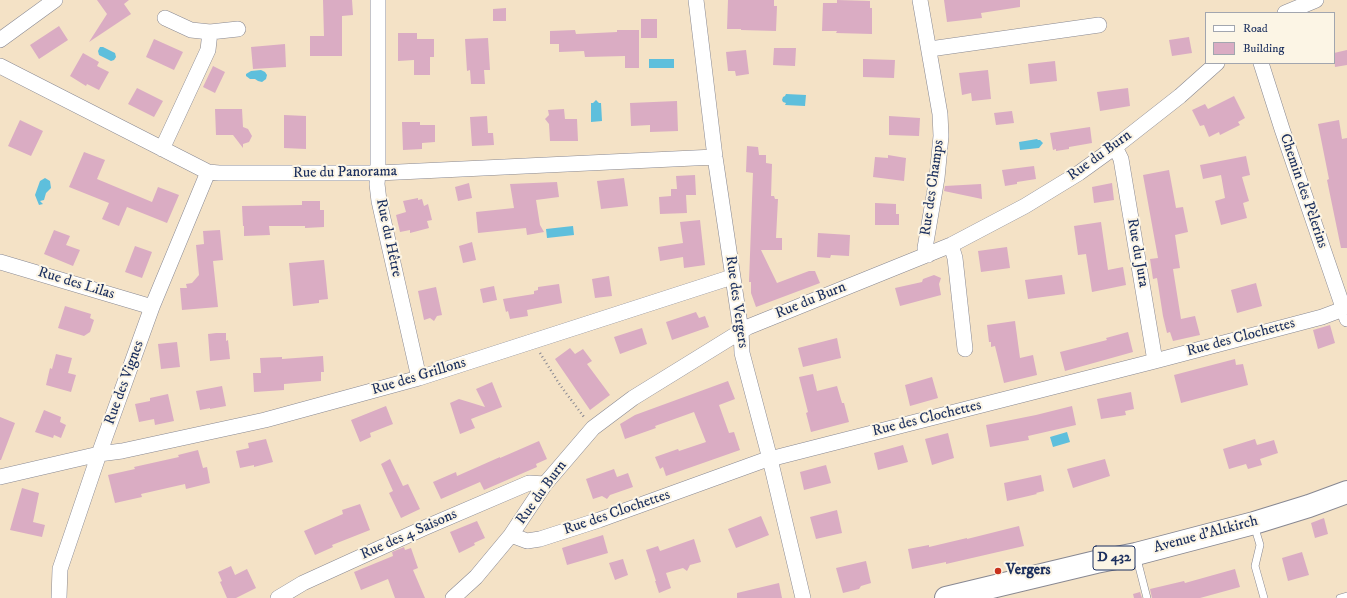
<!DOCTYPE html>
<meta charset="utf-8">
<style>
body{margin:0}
#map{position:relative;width:1347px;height:598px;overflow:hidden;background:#f4e2c6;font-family:"IM FELL DW Pica",serif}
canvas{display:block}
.legend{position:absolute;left:1205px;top:12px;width:130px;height:52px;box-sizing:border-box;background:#fcf5e5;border:1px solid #a2a6af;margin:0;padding:5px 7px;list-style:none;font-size:12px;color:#1b2f5e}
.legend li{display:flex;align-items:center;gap:8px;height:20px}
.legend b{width:20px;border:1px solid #a2a6af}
</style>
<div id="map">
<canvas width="1347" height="598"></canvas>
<ul class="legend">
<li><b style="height:5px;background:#fff"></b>Road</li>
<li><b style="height:11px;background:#daacc3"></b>Building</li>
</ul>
</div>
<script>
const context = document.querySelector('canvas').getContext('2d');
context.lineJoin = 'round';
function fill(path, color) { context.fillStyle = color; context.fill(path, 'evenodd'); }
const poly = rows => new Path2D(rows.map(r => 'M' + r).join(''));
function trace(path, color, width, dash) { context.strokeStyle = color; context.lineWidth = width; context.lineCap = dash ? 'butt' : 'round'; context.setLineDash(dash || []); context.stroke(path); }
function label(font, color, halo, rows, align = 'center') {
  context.font = font + ' "IM FELL DW Pica",serif'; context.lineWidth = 4; context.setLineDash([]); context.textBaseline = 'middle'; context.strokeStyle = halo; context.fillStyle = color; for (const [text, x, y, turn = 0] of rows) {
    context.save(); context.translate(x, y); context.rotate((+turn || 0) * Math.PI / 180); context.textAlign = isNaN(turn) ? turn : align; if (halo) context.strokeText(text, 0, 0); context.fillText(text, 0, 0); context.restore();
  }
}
fill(poly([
 [100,47,103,47,115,53,116,57,114,60,111,61,99,55,98,51],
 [649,59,674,59,674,68,649,68],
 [261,70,265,72,267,75,266,79,262,82,258,81,255,79,250,79,246,76,246,74,251,71],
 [786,94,806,95,805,106,785,105,786,103,783,102,782,100,783,97,785,96],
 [596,100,599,103,601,103,602,121,591,122,591,103,593,103],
 [1037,139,1038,140,1040,140,1043,143,1039,148,1020,150,1019,142],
 [45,178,50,181,51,188,46,193,44,200,40,201,43,204,39,205,35,195,40,181],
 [573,226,574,235,547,238,546,229],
 [1067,432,1070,442,1053,447,1050,437]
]), '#5ebfdc');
fill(poly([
 [97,0,129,0,124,4,131,14,89,42,107,14],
 [323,0,352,0,353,15,342,16,342,56,310,56,310,36,324,36],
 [728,0,774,0,774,6,777,6,776,31,741,30,741,29,727,29],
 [837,0,870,1,870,8,872,8,872,34,836,33,837,31,822,31,823,3,837,3],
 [944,0,1020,0,1020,7,981,13,982,18,947,22],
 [506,8,506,21,493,21,493,9],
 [641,19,657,19,657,38,641,38],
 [59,26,68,40,39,59,30,45],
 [575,30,576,34,617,32,617,30,639,30,639,68,625,68,625,56,585,57,584,51,559,52,559,44,550,44,550,31],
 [398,33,417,33,417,39,434,39,434,57,430,57,430,75,414,75,414,60,398,61],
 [1189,37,1192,53,1172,56,1169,40],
 [488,38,490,70,484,70,485,84,471,84,470,70,467,71,465,39],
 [154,39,183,52,174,70,146,57],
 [285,44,286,67,253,69,251,47],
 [774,48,796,48,795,66,773,65],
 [746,50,749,74,736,76,735,71,728,71,726,52],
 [1347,50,1347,65,1335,67,1334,53],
 [83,53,99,62,97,66,109,72,99,90,87,84,86,86,70,76],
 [863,59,895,60,894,78,863,77],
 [1055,61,1057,81,1030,84,1028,64],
 [213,66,225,72,215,93,203,87],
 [988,70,991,99,972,101,971,93,962,95,959,73],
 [137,88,163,101,154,117,128,104],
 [1128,88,1130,106,1100,111,1097,92],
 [1234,96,1245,118,1238,122,1240,125,1220,135,1219,132,1209,137,1204,125,1200,126,1192,110,1205,104,1208,109],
 [677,101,678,131,650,132,650,125,631,126,630,103],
 [215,109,242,109,243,127,248,129,252,136,249,142,243,144,243,148,233,135,216,135],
 [564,109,565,119,577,119,578,141,550,141,549,124,545,119,549,115,548,110],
 [1012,111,1014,123,996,125,994,113],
 [284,115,306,116,306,149,284,148],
 [487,116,488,133,493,133,494,145,472,146,470,117],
 [889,116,920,118,919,136,889,135],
 [20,120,43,131,31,156,8,146],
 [1339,120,1342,139,1347,138,1347,248,1341,248,1327,180,1329,179,1318,124],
 [402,122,420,122,420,125,435,125,435,142,422,143,422,149,403,150],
 [1090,127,1092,143,1069,147,1069,149,1056,151,1056,149,1053,150,1050,133],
 [747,146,758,147,759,155,766,155,766,163,772,164,771,196,774,196,775,199,778,199,776,238,782,238,782,250,761,250,777,283,809,271,815,271,820,283,756,307,751,293,751,282,749,282,753,173,746,172],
 [84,152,105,160,97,179,152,202,158,187,179,195,167,223,127,207,119,226,102,219,109,203,69,187],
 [888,155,906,158,904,181,873,177,875,157,888,158],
 [1246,156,1250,175,1242,177,1249,201,1243,203,1247,218,1221,225,1215,201,1225,198,1221,175,1203,179,1200,165],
 [1034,166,1036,179,1017,182,1017,184,1005,186,1002,170],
 [1169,170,1176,208,1183,207,1188,232,1175,235,1180,268,1173,269,1181,319,1195,316,1200,335,1173,341,1170,332,1167,333,1163,316,1157,278,1153,279,1150,259,1158,258,1143,175],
 [695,175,696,195,686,195,687,213,660,214,659,197,671,196,671,189,677,189,676,176],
 [624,178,628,206,601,209,597,181],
 [557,182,559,197,536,200,540,225,544,232,527,235,526,228,478,233,476,212,514,208,510,184],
 [469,183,472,198,458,201,455,187],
 [1112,183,1114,200,1094,203,1092,187],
 [981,184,982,199,944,191,945,186],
 [418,198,418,200,422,199,424,206,428,204,432,220,427,221,429,228,410,233,410,230,400,232,396,215,406,212,403,201],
 [302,201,320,201,320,210,324,210,324,227,305,228,305,226,269,226,270,235,244,236,244,226,243,226,242,206,302,205],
 [875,203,896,204,896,214,899,214,899,225,875,225],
 [700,220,705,265,684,268,683,257,660,261,658,247,683,243,680,222],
 [1101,222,1108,270,1123,267,1126,285,1092,292,1086,254,1078,255,1074,226],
 [54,230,70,236,66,245,80,250,73,266,44,254],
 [220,230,223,260,213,261,218,307,182,310,180,288,187,288,186,284,192,283,199,275,196,245,204,244,203,231],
 [818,233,850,235,849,256,831,255,830,258,817,257],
 [472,242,476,260,463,263,459,246],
 [135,246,152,252,142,278,125,272],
 [1007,247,1010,268,981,272,978,251],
 [324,260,328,299,319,300,319,303,293,306,289,263],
 [934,275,941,278,939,284,941,295,900,306,895,288,922,282,923,279],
 [1062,275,1065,294,1028,299,1025,280],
 [609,276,612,296,595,298,592,279],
 [1256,283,1262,306,1237,313,1231,290],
 [559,284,562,303,527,310,528,316,510,319,508,311,506,312,503,299,534,294,534,291,538,290,538,287],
 [494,286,497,300,483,303,480,289],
 [436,287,442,315,437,316,434,321,430,318,424,320,418,291],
 [65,306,91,314,90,318,94,320,90,332,84,336,58,328],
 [696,312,699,318,705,316,709,327,672,340,666,322],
 [1015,321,1020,358,1033,355,1037,375,1004,383,995,346,991,347,991,342,989,342,987,325],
 [1330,325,1335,343,1318,349,1313,330],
 [642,328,647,344,620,354,614,337],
 [1128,332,1133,352,1065,371,1060,352,1107,340,1106,338],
 [216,333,226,333,226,341,228,340,230,359,210,361,208,334],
 [837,338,841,358,803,367,798,348],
 [177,342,180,367,161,369,158,344],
 [570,348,575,354,583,349,592,361,587,364,610,395,590,410,555,359],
 [56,354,72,358,68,373,76,375,71,392,46,385,50,368,52,369],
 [323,356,324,372,321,372,321,381,284,384,284,390,254,392,253,373,261,373,260,358,282,357,282,359],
 [1235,359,1236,365,1243,364,1248,385,1181,403,1174,375],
 [813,374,817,391,837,386,842,403,844,403,849,422,811,432,806,413,808,412,799,377],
 [932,377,938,398,910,406,905,385],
 [728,381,735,399,719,405,729,433,734,432,740,450,666,476,663,467,660,469,655,457,678,449,679,451,706,442,694,412,655,426,656,428,625,439,620,424,635,415],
 [492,382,502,407,471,419,475,428,460,434,450,403,459,399,485,407,476,389],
 [222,386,226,406,210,409,210,408,200,410,196,391],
 [1131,392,1134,409,1125,411,1126,415,1101,419,1097,399],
 [168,394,174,421,155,425,154,419,139,422,135,404,150,401,150,398],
 [386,406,393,424,370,433,371,437,360,442,351,420],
 [1072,406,1076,425,1028,436,1029,440,990,447,986,425,1036,415],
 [44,410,61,417,60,422,66,425,61,438,54,435,53,438,35,432],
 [0,417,15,423,1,460,0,460],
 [948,433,954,458,932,465,925,439],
 [266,439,273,462,254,467,254,465,240,468,236,451,249,448,248,443],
 [1255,439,1257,445,1274,440,1278,453,1260,459,1262,465,1248,469,1246,464,1229,469,1223,449],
 [539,441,547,459,536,464,537,467,484,490,480,482,441,499,433,482,456,472,457,476,500,457,500,458],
 [903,445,908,462,878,470,874,453],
 [198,450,203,468,207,467,210,483,186,489,185,484,141,494,142,497,115,503,108,475,135,469,134,467,179,457,178,455],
 [390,459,403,486,408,484,420,509,401,518,389,493,393,491,381,464],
 [1105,459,1110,476,1073,488,1067,469],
 [826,465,831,483,804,490,800,472],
 [614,469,617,477,628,473,633,487,610,495,607,499,602,496,593,499,586,479],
 [1041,475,1044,491,1036,493,1037,494,1007,501,1004,483],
 [22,488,39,493,33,522,45,525,42,537,10,530],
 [360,504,370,530,332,545,333,547,315,555,304,531,343,514,342,510],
 [837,510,842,533,816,539,810,517],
 [761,516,769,535,736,548,728,529],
 [1324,518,1328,534,1315,538,1311,523],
 [477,521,485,538,474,543,475,545,459,553,450,532],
 [1019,526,1024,546,946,564,946,562,912,569,908,549,929,545,929,547,967,538,967,539],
 [603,535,608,553,567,565,562,548],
 [694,539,701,562,690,565,687,571,683,568,666,573,671,588,659,593,655,581,656,581,646,550,658,546,660,551],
 [404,547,405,550,411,548,418,568,413,570,425,598,395,598,388,579,361,590,354,572,393,556,392,552],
 [1302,552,1309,575,1288,581,1282,558],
 [623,559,628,575,615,580,609,563],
 [866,561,871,583,861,586,859,589,843,593,836,568],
 [231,566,235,575,247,569,256,588,236,598,227,598,220,582,222,581,218,572],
 [1235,569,1240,587,1200,598,1152,598,1150,589,1184,581,1185,583],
 [779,583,782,598,737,598,737,593],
 [1140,592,1142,598,1134,598,1133,594]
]), '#daacc3');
const lane = poly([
 [1254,525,1260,545,1255,566,1264,598],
 [1136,555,1147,598],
 [1340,598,1347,596]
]);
const street = poly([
 [378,0,378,173,377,184,379,201,419,378],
 [696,0,715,157,741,331,742,353,770,459,803,598],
 [920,0,940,114,941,136,937,178,925,248,928,255],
 [1285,13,1316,0],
 [165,18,191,30,210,32,238,29],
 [0,40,55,0],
 [930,49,1099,25],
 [1261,63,1282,129,1347,319],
 [0,66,208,172,219,173,378,173,715,157],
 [1115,147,1121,159,1155,361],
 [162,149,208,50,210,32],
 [951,245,955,258,965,349],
 [0,262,152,307],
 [0,477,99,454,122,451,265,420,419,378,732,277],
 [511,535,527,541,540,539,599,520,762,461,1155,361,1322,317,1338,311,1347,306],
 [59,598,60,569,99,454,152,307,208,172],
 [278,598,303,583,424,528,529,483,545,484],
 [453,598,476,577,511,535,545,484,593,428,633,398,748,327,951,245,1025,206,1079,173,1115,147,1180,96,1217,63]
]);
const primary = poly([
 [946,598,1096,562,1136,554,1254,523,1309,506,1347,492]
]);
trace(lane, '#888892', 8);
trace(street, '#888892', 16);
trace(primary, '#888892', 24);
trace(poly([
 [540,353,560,385,584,417]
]), '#888892', 2.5, [1, 3]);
trace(lane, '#fff', 7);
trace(street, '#fff', 15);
trace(primary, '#fff', 22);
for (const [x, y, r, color] of [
 [998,571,4,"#c8321e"]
]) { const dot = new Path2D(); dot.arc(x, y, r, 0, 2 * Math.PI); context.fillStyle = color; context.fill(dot); trace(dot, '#fcf5e5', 1.5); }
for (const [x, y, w] of [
 [1114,558,42]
]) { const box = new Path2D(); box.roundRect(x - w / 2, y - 12, w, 24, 3); context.fillStyle = '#fcf5e5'; context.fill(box); trace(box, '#1b2f5e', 1); }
label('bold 14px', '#1b2f5e', null, [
 ["D 432",1114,558]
]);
label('15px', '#1b2f5e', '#fcf5e5', [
 ["Rue du Burn",1100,156,-36],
 ["Rue du Panorama",345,173,-1],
 ["Rue des Champs",933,188,-82],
 ["Chemin des Pèlerins",1303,191,71],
 ["Rue du Hêtre",388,238,78],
 ["Rue du Jura",1137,253,80],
 ["Rue des Lilas",76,284,17],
 ["Rue du Burn",811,301,-22],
 ["Rue des Vergers",736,302,82],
 ["Rue des Clochettes",1241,338,-15],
 ["Rue des Grillons",419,377,-17],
 ["Rue des Vignes",125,383,-70],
 ["Rue des Clochettes",927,419,-14],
 ["Rue du Burn",542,493,-54],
 ["Rue des Clochettes",617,513,-19],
 ["Rue des 4 Saisons",409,535,-24],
 ["Avenue d'Altkirch",1206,535,-15]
]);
label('bold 15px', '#1b2f5e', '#fcf5e5', [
 ["Vergers",1006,571]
], 'left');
</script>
